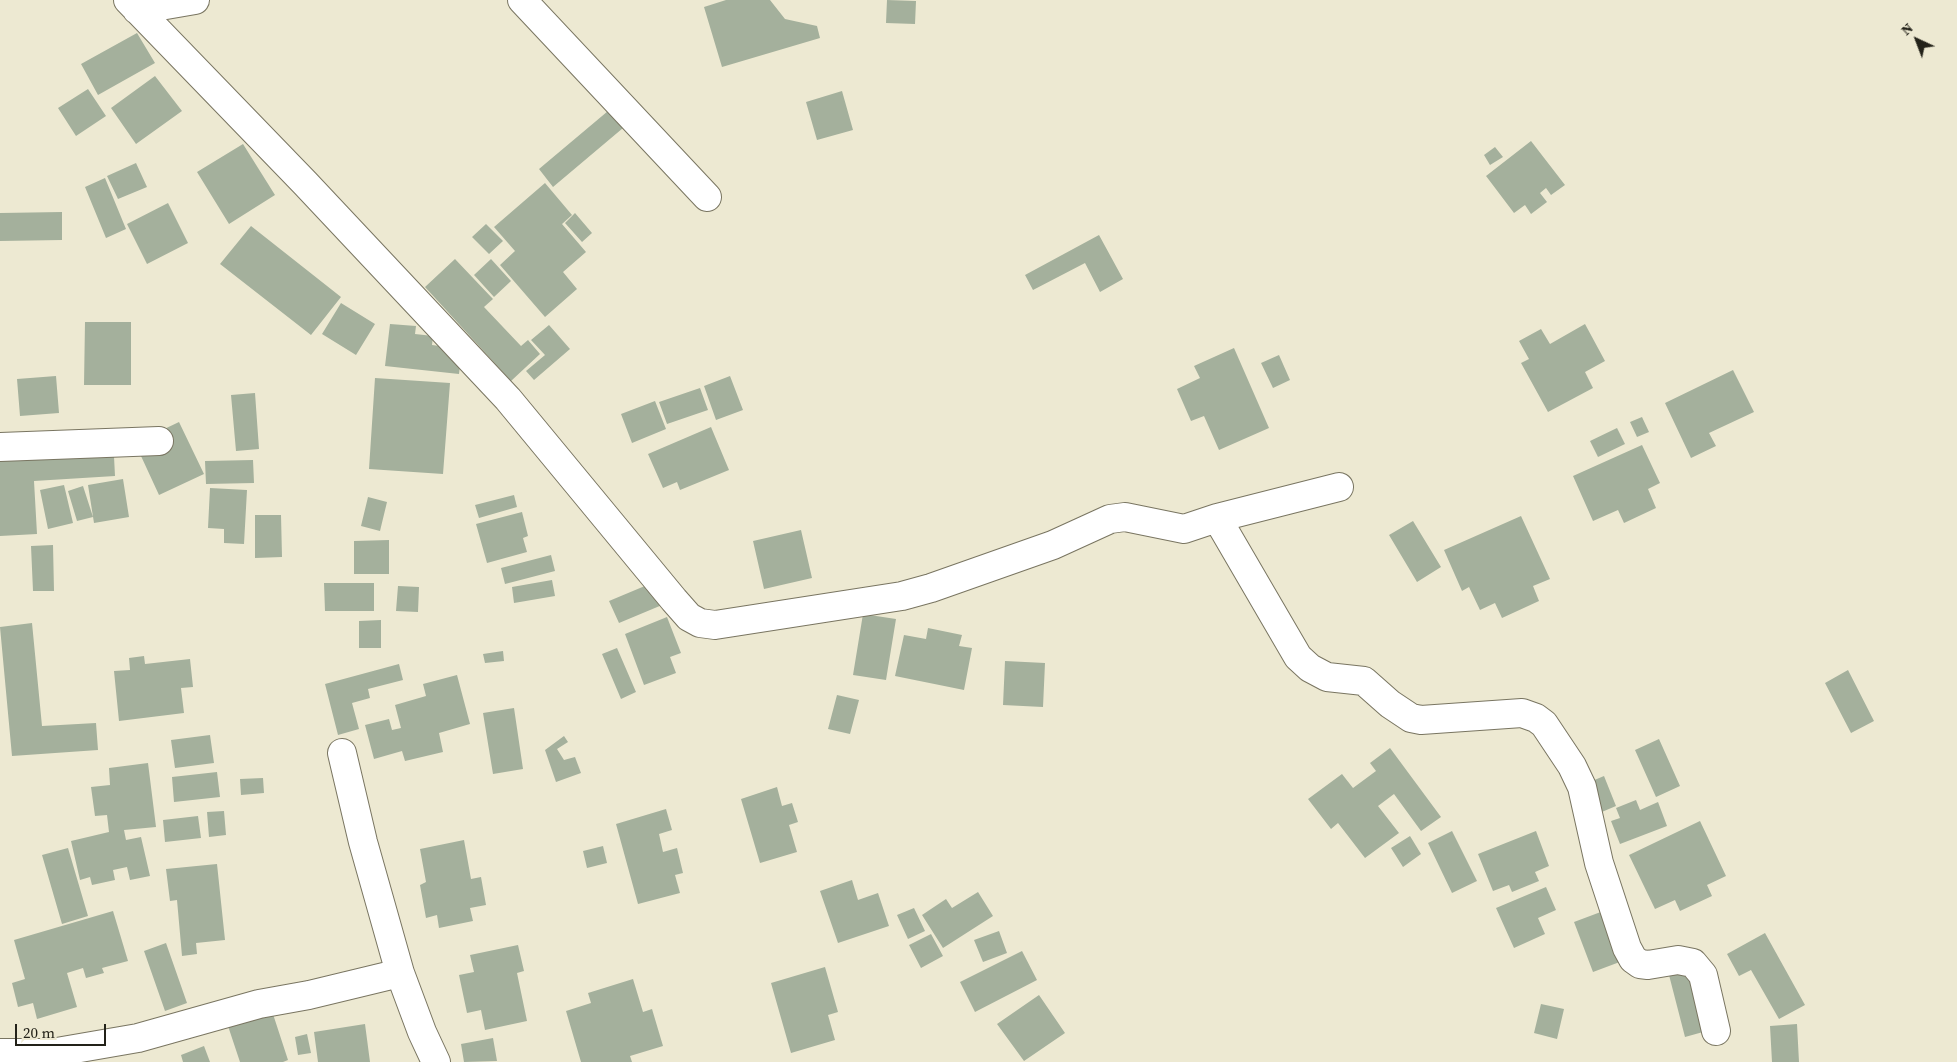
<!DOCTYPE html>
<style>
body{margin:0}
#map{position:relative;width:1957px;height:1062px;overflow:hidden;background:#ede9d2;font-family:"Source Serif 4",serif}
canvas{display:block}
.north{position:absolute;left:1892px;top:15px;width:50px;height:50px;-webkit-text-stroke:4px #ede9d2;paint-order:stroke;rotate:317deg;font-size:14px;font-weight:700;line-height:20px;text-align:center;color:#232219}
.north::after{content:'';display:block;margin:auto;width:18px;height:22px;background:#232219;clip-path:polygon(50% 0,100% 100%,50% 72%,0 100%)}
.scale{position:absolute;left:15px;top:1024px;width:91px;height:22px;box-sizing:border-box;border:2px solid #232219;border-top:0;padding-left:6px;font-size:15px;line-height:18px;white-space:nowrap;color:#232219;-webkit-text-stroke:4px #ede9d2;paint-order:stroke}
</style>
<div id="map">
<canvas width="1957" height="1062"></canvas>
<div class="north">N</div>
<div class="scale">20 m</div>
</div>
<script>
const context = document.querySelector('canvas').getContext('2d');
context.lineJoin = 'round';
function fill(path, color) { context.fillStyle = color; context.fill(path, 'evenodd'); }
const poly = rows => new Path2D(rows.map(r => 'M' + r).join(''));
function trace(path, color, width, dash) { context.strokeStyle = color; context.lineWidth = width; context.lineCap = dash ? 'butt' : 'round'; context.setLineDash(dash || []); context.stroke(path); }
fill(poly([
 [726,0,770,0,785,19,817,26,820,38,722,67,704,7],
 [887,0,916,1,915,24,886,23],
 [137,33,155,63,98,95,81,64],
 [155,76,182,111,136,144,111,108],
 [88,89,106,116,76,136,58,108],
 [842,91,853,130,817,140,806,102],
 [608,111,623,128,553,187,539,169],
 [1531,141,1565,185,1551,195,1546,188,1540,193,1547,202,1531,214,1525,205,1514,213,1486,176],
 [243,144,275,195,229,224,197,172],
 [1495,147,1503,157,1490,165,1484,155],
 [136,163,147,187,118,199,107,176],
 [105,178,126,229,106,238,85,187],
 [545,183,572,215,562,224,586,252,563,272,577,289,545,317,500,265,515,251,494,227],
 [168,203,188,243,147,264,127,224],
 [62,212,62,240,0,241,0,213],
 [575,213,592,233,582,242,565,223],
 [486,224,503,241,489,254,472,237],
 [251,226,341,297,311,335,220,264],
 [1099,235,1123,279,1100,292,1085,263,1033,290,1025,275],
 [455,259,493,299,484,307,521,346,528,340,540,354,511,381,425,287],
 [491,259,511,281,494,297,474,275],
 [341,303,375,324,356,355,322,334],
 [85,322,131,322,131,385,84,385],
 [390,324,416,326,415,334,433,336,432,345,448,347,447,356,461,357,459,374,385,366],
 [1585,324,1605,361,1585,372,1593,388,1548,412,1521,363,1529,359,1519,341,1541,329,1550,344],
 [549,325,570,349,534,380,526,371,545,355,531,340],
 [1234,348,1269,428,1219,450,1204,416,1191,421,1177,389,1200,378,1194,366],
 [1279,355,1290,380,1273,388,1261,363],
 [1733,370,1754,412,1709,433,1716,446,1691,458,1665,403],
 [56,376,59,413,20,416,17,379],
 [730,376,743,410,716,420,704,386],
 [375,378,450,383,443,474,369,469],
 [700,388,708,410,667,424,659,402],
 [255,393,259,449,236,451,231,395],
 [655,401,666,429,632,443,621,414],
 [1642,417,1649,432,1637,437,1630,422],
 [179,422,204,474,159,495,135,443],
 [711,427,729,470,680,490,677,482,663,488,648,454],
 [1617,428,1625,444,1598,457,1590,441],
 [113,437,115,476,34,481,37,534,0,536,0,444],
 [1642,445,1660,483,1648,489,1656,508,1624,523,1618,510,1593,521,1573,476],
 [253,460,254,483,206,484,205,461],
 [123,479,129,517,94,523,88,485],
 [64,485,73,523,48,529,40,490],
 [83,486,93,517,77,521,68,491],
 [210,488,247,490,244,544,224,543,224,529,208,528],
 [514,495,517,507,479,518,475,505],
 [368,497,387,502,380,531,361,526],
 [522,512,528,536,523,538,527,552,487,563,476,524],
 [255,515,281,515,282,557,255,558],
 [1521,516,1550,579,1533,586,1539,601,1502,618,1495,603,1480,610,1469,587,1462,591,1444,550],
 [1413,521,1441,567,1417,582,1389,535],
 [801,530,812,578,764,589,753,541],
 [389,540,389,574,354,574,354,541],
 [53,545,54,591,33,591,31,546],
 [551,555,555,571,505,584,501,568],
 [552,580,555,596,514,603,512,587],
 [324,583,374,583,374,611,325,611],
 [652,583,674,600,619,623,609,601],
 [398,586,419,587,418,612,396,611],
 [863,614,896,619,886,680,853,675],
 [667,617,681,653,670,657,676,673,644,685,625,634],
 [381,620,381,648,359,648,359,621],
 [32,623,42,726,96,723,98,750,12,756,0,627],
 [928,628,962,635,959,646,972,648,964,690,895,676,904,635,926,639],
 [617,648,636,692,621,699,602,654],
 [503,651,504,661,485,663,483,654],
 [144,656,145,664,190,659,193,687,181,688,184,713,119,721,114,671,130,670,129,658],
 [1005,661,1045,663,1043,707,1003,705],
 [399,664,403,680,368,689,370,698,352,703,359,729,338,735,325,684],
 [1848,670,1874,721,1851,733,1825,683],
 [457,675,470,724,439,733,443,752,405,761,402,751,374,759,365,725,389,719,392,730,401,728,395,705,426,696,423,684],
 [837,695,859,700,850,734,828,729],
 [514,708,523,769,493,774,483,713],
 [210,735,214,763,175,768,171,740],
 [564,736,568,742,557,749,564,760,575,757,581,773,556,782,545,750],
 [1659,739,1680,786,1656,797,1635,750],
 [1390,748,1441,817,1421,831,1394,794,1378,806,1399,833,1365,858,1338,823,1331,829,1308,799,1342,774,1353,788,1376,771,1370,763],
 [148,763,156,827,124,830,126,840,141,837,150,876,130,880,127,867,113,870,115,880,92,885,90,877,80,880,71,841,109,832,107,815,95,816,91,787,110,785,109,768],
 [217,772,220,797,174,802,172,777],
 [1604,776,1616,806,1597,814,1585,784],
 [263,778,264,793,241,795,240,779],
 [777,787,782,806,792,803,798,822,789,825,797,852,760,863,741,799],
 [1636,800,1640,810,1658,802,1667,826,1620,844,1611,821,1620,818,1616,808],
 [666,809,672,830,659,834,663,852,677,848,683,873,675,875,680,893,638,904,616,824],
 [224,811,226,835,209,837,207,812],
 [198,816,201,838,165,842,163,820],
 [1700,821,1726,876,1707,885,1712,896,1680,911,1675,900,1655,909,1629,855],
 [1452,831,1477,881,1452,893,1428,843],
 [1536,831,1549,866,1535,872,1539,881,1512,892,1509,885,1493,891,1478,854],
 [1410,836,1421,854,1403,867,1391,848],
 [464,840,471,879,481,877,486,905,470,908,473,921,439,928,437,915,426,918,420,885,426,882,420,849],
 [603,846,607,863,587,868,583,851],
 [68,848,88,916,62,924,42,855],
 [217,864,225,940,196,943,197,954,182,956,177,900,170,901,166,869],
 [852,880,858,900,878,893,889,926,838,943,820,891],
 [1546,887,1556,910,1538,918,1545,934,1514,948,1496,908],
 [978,892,993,916,943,948,922,915,946,899,952,908],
 [914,908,925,931,908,939,897,915],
 [1606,910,1625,960,1593,972,1574,922],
 [113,911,128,961,102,968,104,973,86,978,83,968,67,973,77,1007,37,1019,33,1003,18,1007,12,983,25,979,14,940],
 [999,931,1007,953,983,962,974,940],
 [1765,933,1805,1005,1779,1019,1751,970,1739,976,1727,954],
 [931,934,943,956,921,968,909,945],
 [166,943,187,1003,165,1011,144,951],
 [518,945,524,971,517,973,527,1021,485,1030,481,1010,467,1013,459,975,474,972,470,955],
 [1022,951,1037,980,975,1012,960,982],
 [825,967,838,1012,828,1015,835,1040,791,1053,771,983],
 [1687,970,1703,1032,1685,1037,1669,975],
 [633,979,643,1012,652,1009,663,1046,630,1056,632,1062,581,1062,566,1011,591,1003,588,993],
 [1039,995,1065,1033,1024,1061,997,1024],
 [1541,1004,1564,1009,1557,1039,1534,1033],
 [272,1011,288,1060,283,1062,240,1062,228,1026],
 [365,1024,370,1062,318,1062,314,1032],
 [1797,1024,1799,1062,1772,1062,1770,1026],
 [307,1034,311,1053,298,1055,295,1037],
 [493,1038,497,1061,464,1062,461,1044],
 [204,1046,210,1062,183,1062,181,1055]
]), '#a4b09c');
const minor = poly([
 [128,0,305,183,508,399,674,600,689,617,700,623,715,625,902,596,931,588,1053,545,1110,519,1125,517,1184,529,1217,518,1339,487],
 [522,0,707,197],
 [137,10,195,0],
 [0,447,159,441],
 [1217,518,1298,657,1310,668,1327,677,1364,681,1390,704,1411,718,1421,720,1522,713,1536,718,1544,724,1572,766,1582,787,1599,863,1627,948,1633,959,1640,964,1648,965,1678,960,1693,963,1703,975,1716,1031],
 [342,753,363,842,400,973,422,1032,436,1062],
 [0,1053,51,1053,138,1038,259,1004,309,995,400,973]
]);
trace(minor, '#797561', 30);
trace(minor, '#fff', 28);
</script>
